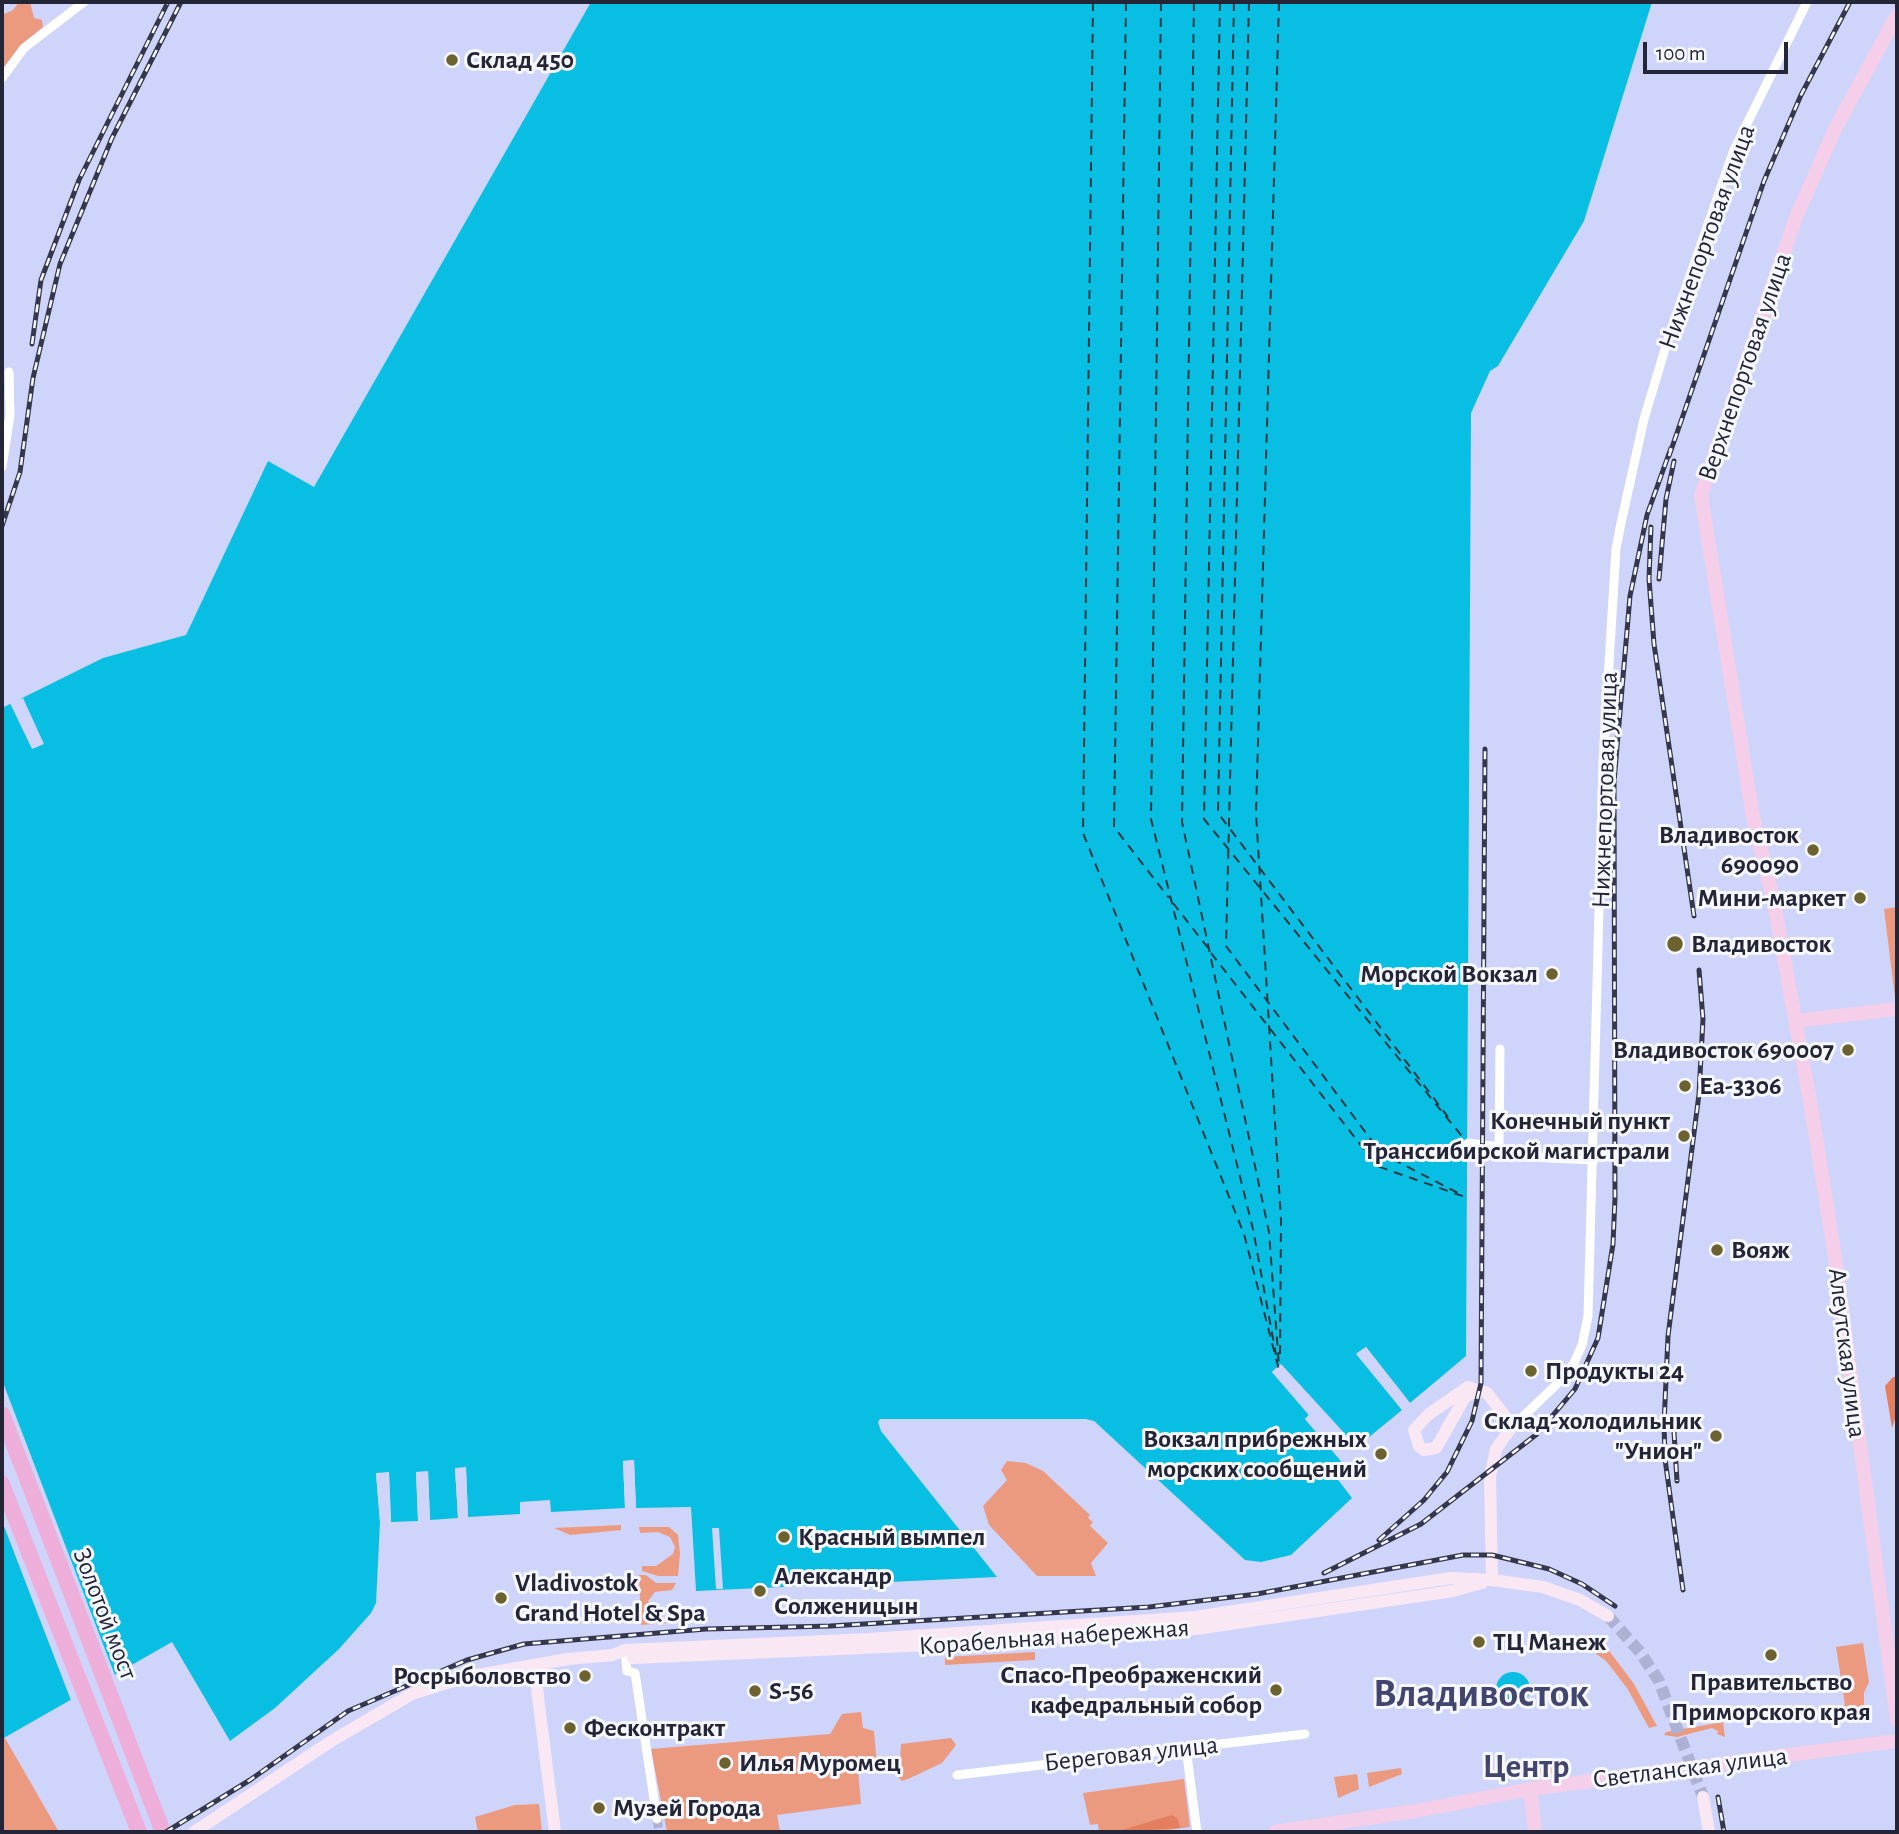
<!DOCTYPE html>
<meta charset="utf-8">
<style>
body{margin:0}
#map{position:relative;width:1899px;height:1834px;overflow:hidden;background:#cfd4fb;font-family:"Alegreya Sans",sans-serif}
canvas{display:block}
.frame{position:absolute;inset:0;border:4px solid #242638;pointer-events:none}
.scale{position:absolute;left:1643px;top:42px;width:145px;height:32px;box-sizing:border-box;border:4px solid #242638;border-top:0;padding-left:9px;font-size:21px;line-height:24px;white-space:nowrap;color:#242638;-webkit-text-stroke:5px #f7f8fd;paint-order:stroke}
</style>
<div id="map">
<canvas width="1899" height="1834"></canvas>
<div class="frame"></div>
<div class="scale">100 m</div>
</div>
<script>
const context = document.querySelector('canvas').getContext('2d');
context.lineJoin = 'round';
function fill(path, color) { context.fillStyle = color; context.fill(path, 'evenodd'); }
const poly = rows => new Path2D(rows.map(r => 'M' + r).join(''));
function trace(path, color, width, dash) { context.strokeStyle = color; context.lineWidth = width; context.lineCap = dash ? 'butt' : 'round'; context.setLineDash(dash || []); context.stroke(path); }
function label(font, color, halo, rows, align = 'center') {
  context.font = font + ' "Alegreya Sans",sans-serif'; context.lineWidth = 6; context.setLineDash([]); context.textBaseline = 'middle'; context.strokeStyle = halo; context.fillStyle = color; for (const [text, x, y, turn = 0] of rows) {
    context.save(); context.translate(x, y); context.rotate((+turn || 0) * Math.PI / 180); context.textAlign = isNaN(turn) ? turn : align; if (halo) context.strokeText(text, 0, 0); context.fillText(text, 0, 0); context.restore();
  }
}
fill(poly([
 [19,2,30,2,34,18,42,20,43,27,21,45,2,70,2,15,13,10],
 [1897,907,1897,998,1895,998,1884,909],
 [1007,1461,1026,1463,1043,1471,1090,1515,1088,1518,1093,1522,1090,1526,1108,1543,1091,1563,1096,1576,1037,1576,989,1525,983,1506,1007,1480,1001,1470],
 [621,1525,621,1530,570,1535,554,1528],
 [639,1527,669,1527,678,1535,680,1554,678,1576,658,1576,642,1571,642,1566,656,1566,673,1554,675,1547,670,1537,658,1532,640,1533],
 [639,1575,646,1575,656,1583,676,1583,672,1590,655,1592,648,1601,668,1623,641,1625],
 [1589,1634,1610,1652,1634,1684,1657,1726,1649,1728,1627,1688,1606,1661,1580,1642],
 [1863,1643,1869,1682,1864,1693,1864,1711,1858,1719,1830,1723,1828,1711,1845,1705,1836,1647],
 [1035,1652,1035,1660,945,1665,945,1657],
 [861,1712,863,1728,874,1731,877,1766,858,1770,861,1804,777,1815,780,1832,667,1832,651,1749,830,1734,842,1714],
 [1723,1722,1725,1737,1717,1734,1718,1731,1712,1728,1677,1737,1664,1735,1666,1732],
 [5,1738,59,1832,2,1832,2,1739],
 [951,1738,956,1745,942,1763,908,1779,902,1781,899,1778,901,1744],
 [1553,1767,1554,1773,1499,1780,1499,1774],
 [1401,1768,1402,1774,1369,1787,1367,1773],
 [1357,1774,1359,1789,1338,1798,1334,1777],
 [1184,1779,1190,1827,1153,1832,1099,1832,1098,1824,1090,1825,1083,1793],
 [539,1804,542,1832,478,1832,475,1817,515,1805]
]), '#eb9a80');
fill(poly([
 [1893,1377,1896,1377,1897,1413,1892,1428,1885,1386],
 [1172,1815,1178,1819,1180,1828,1115,1832]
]), '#e37e5e');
fill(poly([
 [591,2,1652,2,1584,221,1498,366,1490,371,1471,413,1466,1356,1410,1403,1366,1347,1357,1353,1402,1410,1357,1447,1280,1365,1272,1372,1309,1415,1305,1419,1341,1461,1332,1472,1352,1498,1291,1555,1261,1562,1245,1560,1094,1421,881,1419,881,1431,997,1577,696,1591,691,1507,636,1508,634,1460,623,1461,625,1508,551,1512,550,1500,520,1502,520,1514,468,1517,466,1468,455,1469,458,1518,430,1520,428,1472,416,1472,418,1521,391,1522,389,1473,376,1474,380,1522,376,1603,371,1613,339,1649,275,1708,230,1741,172,1642,2,1739,2,708,103,658,186,635,268,461,314,487],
 '1496 1689a17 17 0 1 1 34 0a17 17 0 1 1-34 0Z'
]), '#09bee3');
fill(poly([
 [23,698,44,744,32,749,10,703],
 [1366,1347,1410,1403,1408,1405,1365,1351,1361,1354,1404,1408,1402,1410,1356,1354],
 [1281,1364,1357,1447,1354,1450,1279,1370,1277,1372,1312,1413,1310,1419,1344,1459,1341,1461,1305,1419,1309,1415,1272,1372],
 [2,1380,116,1678,72,1703,2,1521],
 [880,1419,1086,1419,1094,1421,1103,1430,1086,1423,882,1423,885,1431,881,1431,878,1422],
 [634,1460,636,1508,632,1508,631,1464,627,1464,628,1508,625,1508,623,1461],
 [466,1467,468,1517,465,1517,462,1471,458,1472,462,1518,458,1518,455,1468],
 [428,1471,430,1520,426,1520,424,1475,420,1475,422,1520,418,1520,416,1472],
 [389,1472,391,1522,388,1522,385,1476,380,1476,383,1522,380,1522,376,1473],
 [712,1528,719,1528,723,1589,716,1589]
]), '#cfd4fb');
trace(poly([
 [1093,2,1083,833,1244,1234,1280,1374],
 [1126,2,1114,827,1169,898],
 [1161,2,1151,819,1253,1229,1276,1355],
 [1194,2,1182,822,1269,1232,1279,1366],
 [1220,2,1204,819,1465,1140],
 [1234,2,1218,813,1448,1117],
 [1249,2,1226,946,1381,1153,1460,1194],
 [1279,2,1256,813,1281,1220,1280,1359],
 [1173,903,1208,948],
 [1211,953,1377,1166,1468,1198]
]), '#233b42', 2, [9, 7]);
trace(poly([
 [657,1819,659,1832]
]), '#adb1d4', 9, [9, 4.5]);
trace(poly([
 [1608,1616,1640,1652,1659,1681,1703,1797]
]), '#adb1d4', 12, [12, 6]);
trace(poly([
 [2,78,24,48,84,2],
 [2,467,10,415,9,372],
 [1500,1049,1499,1147,1506,1156,1594,1160],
 [1468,1143,1499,1147],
 [1511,1428,1556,1385,1574,1363,1582,1345,1588,1316,1603,762,1616,549,1621,523,1644,419,1668,339,1734,150,1807,2],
 [625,1650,627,1671,635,1673,657,1819],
 [1186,1748,1197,1832],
 [957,1775,1305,1734]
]), '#fff', 9);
trace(poly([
 [1477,1391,1465,1397,1436,1448,1424,1450,1419,1446,1414,1430,1429,1414,1468,1387,1487,1393,1505,1416,1511,1428,1496,1449,1490,1477,1492,1580],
 [633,1658,931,1645,1196,1629,1453,1591,1482,1583],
 [534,1665,555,1832],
 [1703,1797,1709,1832],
 [194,1832,333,1740,412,1694,466,1677,568,1659,613,1655,625,1650,869,1639,1195,1617,1451,1578,1492,1580,1543,1587,1580,1600,1608,1616]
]), '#fae7f4', 12);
trace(poly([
 [1897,15,1836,127,1796,217,1701,495,1753,817,1774,903,1811,1107,1835,1257,1897,1720],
 [1797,1021,1897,1009],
 [1530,1789,1535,1832],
 [1275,1832,1416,1811,1530,1789,1897,1741]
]), '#f5cee9', 14);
trace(poly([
 [2,1414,163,1832],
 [2,1484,139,1832]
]), '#eeaeda', 16);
const rail = poly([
 [32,344,41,280,79,180,168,2],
 [1669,456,1764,181,1801,95,1850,2],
 [2,526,20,472,33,378,60,264,112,138,181,2],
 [1651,527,1649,579,1654,644,1694,916],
 [1659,579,1666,499,1674,461],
 [1674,1432,1677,1481],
 [1379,1540,1424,1500,1447,1472,1472,1421,1481,1383,1485,749],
 [1324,1573,1421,1524,1537,1434,1575,1389,1598,1338,1613,1244,1615,1198,1614,782,1630,596,1647,515,1671,448],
 [1683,1590,1665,1459,1664,1424,1668,1336,1699,1094,1703,1019,1699,970],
 [1718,1797,1724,1832],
 [166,1832,250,1780,348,1711,467,1660,524,1644,706,1629,830,1626,1149,1607,1257,1594,1463,1555,1492,1555,1549,1569,1582,1584,1615,1606]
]);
trace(rail, '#35384c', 5);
trace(rail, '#f7f8fd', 2.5, [8]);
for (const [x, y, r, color] of [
 [452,60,7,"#6c622f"],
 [1813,850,7,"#6c622f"],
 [1860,898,7,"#6c622f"],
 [1675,944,9,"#6c622f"],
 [1552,974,7,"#6c622f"],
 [1848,1050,7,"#6c622f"],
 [1685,1086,7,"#6c622f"],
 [1684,1136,7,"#6c622f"],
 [1717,1250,7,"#6c622f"],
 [1531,1371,7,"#6c622f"],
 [1716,1436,7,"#6c622f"],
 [1381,1454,7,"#6c622f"],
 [784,1537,7,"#6c622f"],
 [760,1591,7,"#6c622f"],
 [501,1598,7,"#6c622f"],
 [1479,1642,7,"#6c622f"],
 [1771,1655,7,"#6c622f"],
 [585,1676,7,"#6c622f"],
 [1276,1690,7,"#6c622f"],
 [755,1691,7,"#6c622f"],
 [570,1728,7,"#6c622f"],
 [725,1763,7,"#6c622f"],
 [599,1808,7,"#6c622f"]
]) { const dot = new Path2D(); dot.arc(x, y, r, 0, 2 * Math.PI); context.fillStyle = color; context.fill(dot); trace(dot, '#f7f8fd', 2.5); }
label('bold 26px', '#242638', '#f7f8fd', [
 ["Склад 450",466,60],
 ["Владивосток",1799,835,"right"],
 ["690090",1799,865,"right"],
 ["Мини-маркет",1846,898,"right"],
 ["Владивосток",1691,944],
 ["Морской Вокзал",1538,974,"right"],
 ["Владивосток 690007",1834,1050,"right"],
 ["Еа-3306",1699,1086],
 ["Конечный пункт",1670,1121,"right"],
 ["Транссибирской магистрали",1670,1151,"right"],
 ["Вояж",1731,1250],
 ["Продукты 24",1545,1371],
 ["Склад-холодильник",1702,1421,"right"],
 ["\"Унион\"",1702,1451,"right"],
 ["Вокзал прибрежных",1367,1439,"right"],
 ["морских сообщений",1367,1469,"right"],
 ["Красный вымпел",798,1537],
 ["Александр",774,1576],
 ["Солженицын",774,1606],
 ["Vladivostok",515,1583],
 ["Grand Hotel & Spa",515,1613],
 ["ТЦ Манеж",1493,1642],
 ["Спасо-Преображенский",1262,1675,"right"],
 ["кафедральный собор",1262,1705,"right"],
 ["Росрыболовство",571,1676,"right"],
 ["Правительство",1771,1682,"center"],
 ["Приморского края",1771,1712,"center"],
 ["S-56",769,1691],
 ["Фесконтракт",584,1728],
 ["Илья Муромец",739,1763],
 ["Музей Города",613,1808]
], 'left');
label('26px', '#242638', '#f7f8fd', [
 ["Нижнепортовая улица",1707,237,-70],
 ["Верхнепортовая улица",1745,367,-71],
 ["Нижнепортовая улица",1605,790,-88],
 ["Алеутская улица",1847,1353,83],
 ["Золотой мост",105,1614,69],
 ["Корабельная набережная",1054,1637,-4],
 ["Береговая улица",1131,1754,-6],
 ["Светланская улица",1690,1768,-7]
]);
label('bold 33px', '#42466f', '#f7f8fd', [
 ["Центр",1526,1767]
]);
label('bold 40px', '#42466f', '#f7f8fd', [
 ["Владивосток",1481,1694]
]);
</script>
